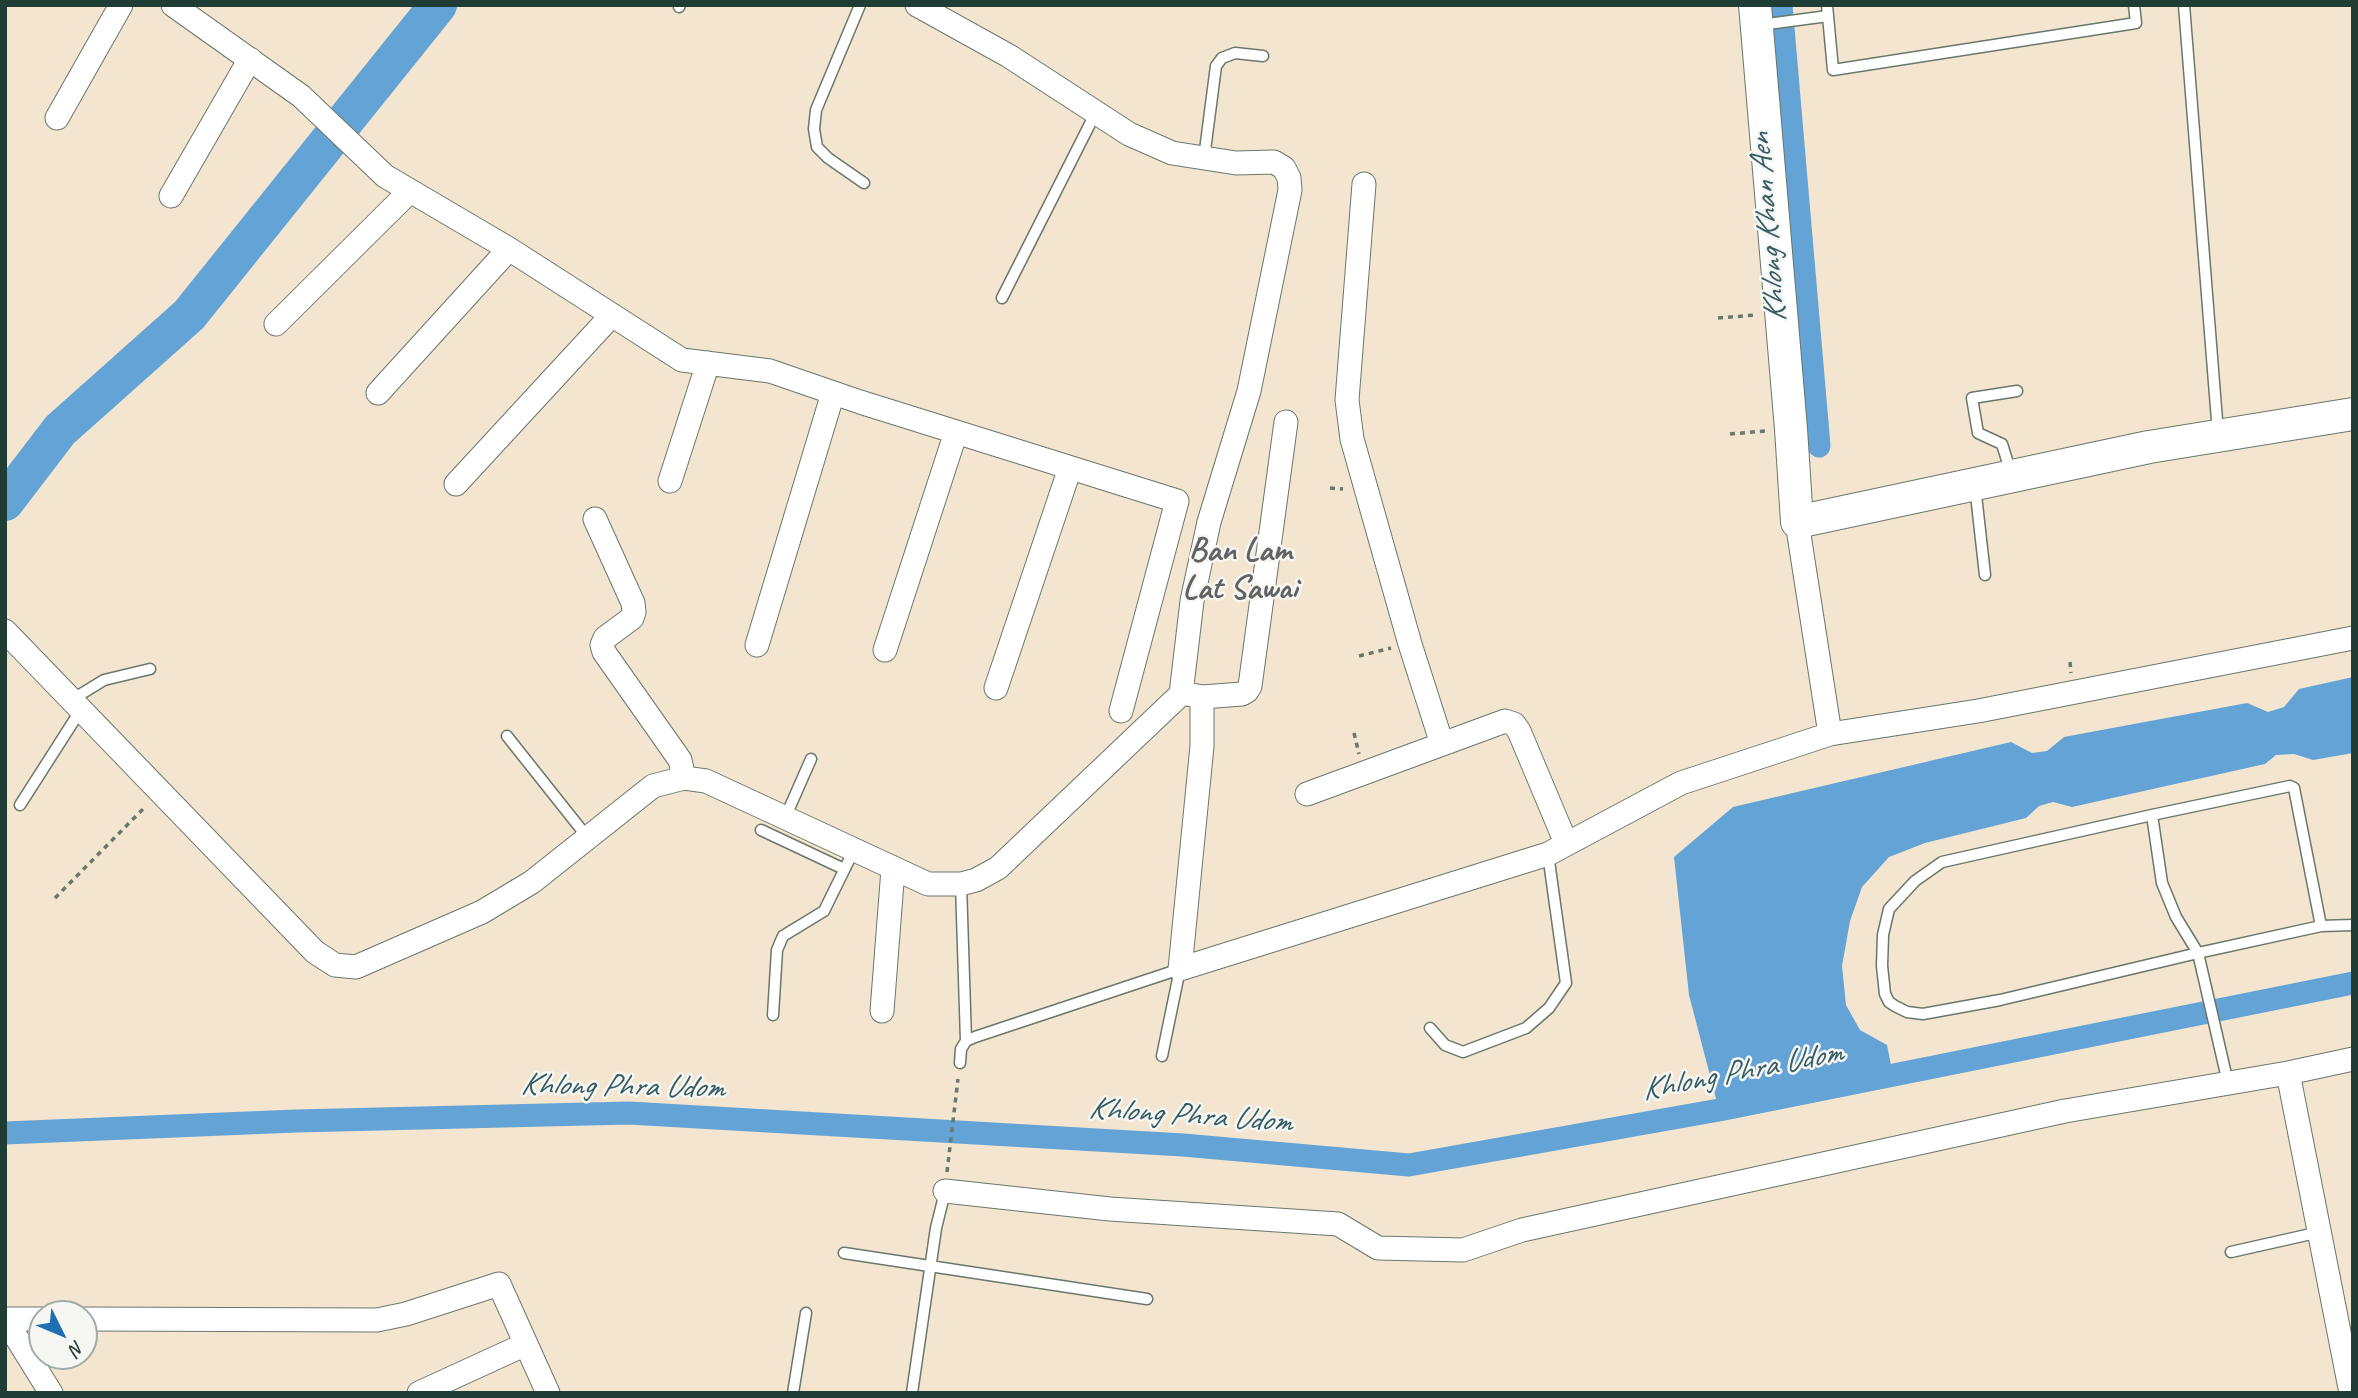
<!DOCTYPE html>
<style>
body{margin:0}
#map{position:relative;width:2358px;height:1398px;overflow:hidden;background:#f3e5cf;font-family:Caveat,sans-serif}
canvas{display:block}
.frame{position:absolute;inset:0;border:7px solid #1f3d34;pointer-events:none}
.north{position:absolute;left:28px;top:1300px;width:70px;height:70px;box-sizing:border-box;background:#f6f6f2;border:2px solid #a0aca6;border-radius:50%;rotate:133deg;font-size:19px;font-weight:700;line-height:28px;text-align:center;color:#1f3d34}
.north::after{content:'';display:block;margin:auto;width:24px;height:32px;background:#1f6fb2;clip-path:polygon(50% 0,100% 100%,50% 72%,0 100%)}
</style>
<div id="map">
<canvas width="2358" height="1398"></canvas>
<div class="frame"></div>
<div class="north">N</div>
</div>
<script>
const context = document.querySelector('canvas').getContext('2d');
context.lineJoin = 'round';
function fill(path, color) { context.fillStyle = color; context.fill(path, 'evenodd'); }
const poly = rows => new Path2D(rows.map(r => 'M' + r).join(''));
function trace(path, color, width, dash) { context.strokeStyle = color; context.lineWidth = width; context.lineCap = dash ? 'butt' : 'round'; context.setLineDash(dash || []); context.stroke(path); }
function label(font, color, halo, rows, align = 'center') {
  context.font = font + ' Caveat,sans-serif'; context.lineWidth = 5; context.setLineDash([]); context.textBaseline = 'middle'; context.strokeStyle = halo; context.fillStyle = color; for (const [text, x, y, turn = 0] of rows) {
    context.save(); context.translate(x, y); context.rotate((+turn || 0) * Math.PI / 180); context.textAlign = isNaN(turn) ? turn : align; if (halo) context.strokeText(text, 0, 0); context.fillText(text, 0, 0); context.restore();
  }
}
fill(poly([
 [2353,677,2353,753,2313,760,2294,754,2276,755,2265,764,2072,807,2053,802,2039,806,2026,818,1925,843,1889,857,1862,887,1850,921,1842,966,1846,1005,1860,1030,1887,1045,1893,1075,1719,1110,1689,995,1674,857,1733,807,2011,742,2032,753,2047,751,2064,737,2247,703,2268,712,2284,707,2299,689]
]), '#63a3d6');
trace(poly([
 [1781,5,1819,446],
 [5,1133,296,1121,629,1113,1183,1145,1409,1165,1719,1110,2353,983]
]), '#63a3d6', 23);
trace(poly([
 [5,502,60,430,189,315,438,5]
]), '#63a3d6', 38);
const lane = poly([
 [860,5,816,110,814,129,817,147,828,158,864,183],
 [1827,5,1833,70,2136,23,2134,5],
 [2184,5,2218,433],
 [679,7,680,5],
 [1760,25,1828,16],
 [1204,158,1216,66,1222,58,1235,53,1263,56],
 [1002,298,1096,112],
 [2011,473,2002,444,1978,433,1972,398,2017,391],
 [1975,486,1985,575],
 [73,699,104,680,150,669],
 [507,736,588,838],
 [20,805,82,708],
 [2152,815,2290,786,2294,788,2321,926],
 [785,818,811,759],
 [761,830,844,869],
 [961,884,966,1041],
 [773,1015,777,950,783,936,824,911,854,850],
 [1430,1028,1445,1045,1463,1052,1526,1028,1549,1008,1566,983,1548,854],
 [960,1063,961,1049,966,1041,975,1037,1180,969,1162,1056],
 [2228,1083,2198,953,2176,917,2162,883,2152,815,1942,862,1915,881,1889,909,1883,935,1882,966,1885,994,1889,1002,1895,1006,1907,1012,1923,1014,2000,1000,2198,953,2321,926,2353,925],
 [2231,1252,2320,1232],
 [844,1253,1147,1299],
 [793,1393,806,1313],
 [912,1393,936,1228,946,1188]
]);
const street = poly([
 [173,5,301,96,385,176,509,249,682,360,770,371,860,402,1177,501,1121,711],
 [57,118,121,5],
 [1364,184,1347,400,1352,439,1410,644,1442,744],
 [171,196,250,59],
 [276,324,410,191],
 [378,393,509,249],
 [670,481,708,363],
 [456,484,612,315],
 [595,519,633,603,634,612,632,618,605,638,602,645,604,652,680,760,684,778],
 [1797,522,1830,734],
 [5,631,315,952,335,965,356,967,482,912,532,882,653,786,684,778,706,781,928,884,961,884,976,880,998,868,1181,694,1192,601,1209,522,1249,391,1290,190,1289,178,1284,168,1274,162,1236,163,1172,153,1129,134,1009,56,917,5],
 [757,645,833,393],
 [885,650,956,432],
 [996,688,1070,468],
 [1187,694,1202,697,1242,694,1247,691,1250,686,1286,422],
 [1202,697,1202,746,1180,969,1548,854,1681,783,1830,734,1978,711,2353,638],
 [1307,794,1505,721,1514,724,1519,731,1566,843],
 [882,1011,893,869],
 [2288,1073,2351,1393],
 [945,1191,1110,1209,1338,1224,1378,1248,1463,1250,1522,1230,2065,1111,2288,1073,2353,1059],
 [5,1319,51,1393],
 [5,1319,42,1319],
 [84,1319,377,1320,406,1314,499,1284,548,1393],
 [419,1393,526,1344]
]);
const secondary = poly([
 [1755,5,1791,429,1797,522,2149,447,2353,414]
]);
trace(lane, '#69786a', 13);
trace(street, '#69786a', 25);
trace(secondary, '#69786a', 34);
trace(poly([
 [1718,318,1755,315],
 [1730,434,1765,431],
 [1330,488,1343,489],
 [1359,656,1391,648],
 [2070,662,2071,673],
 [1354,733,1359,754],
 [55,898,145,807],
 [947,1172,958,1079]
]), '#69786a', 3.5, [5, 5]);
trace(lane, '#fff', 10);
trace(street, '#fff', 23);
trace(secondary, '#fff', 32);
label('italic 32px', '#335c65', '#f6f6f2', [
 ["Khlong Khan Aen",1769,228,-95],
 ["Khlong Phra Udom",1742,1072,-11],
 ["Khlong Phra Udom",622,1087,1],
 ["Khlong Phra Udom",1190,1116,4]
]);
label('bold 33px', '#616264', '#f6f6f2', [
 ["Ban Lam",1240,551],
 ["Lat Sawai",1240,589]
]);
</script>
